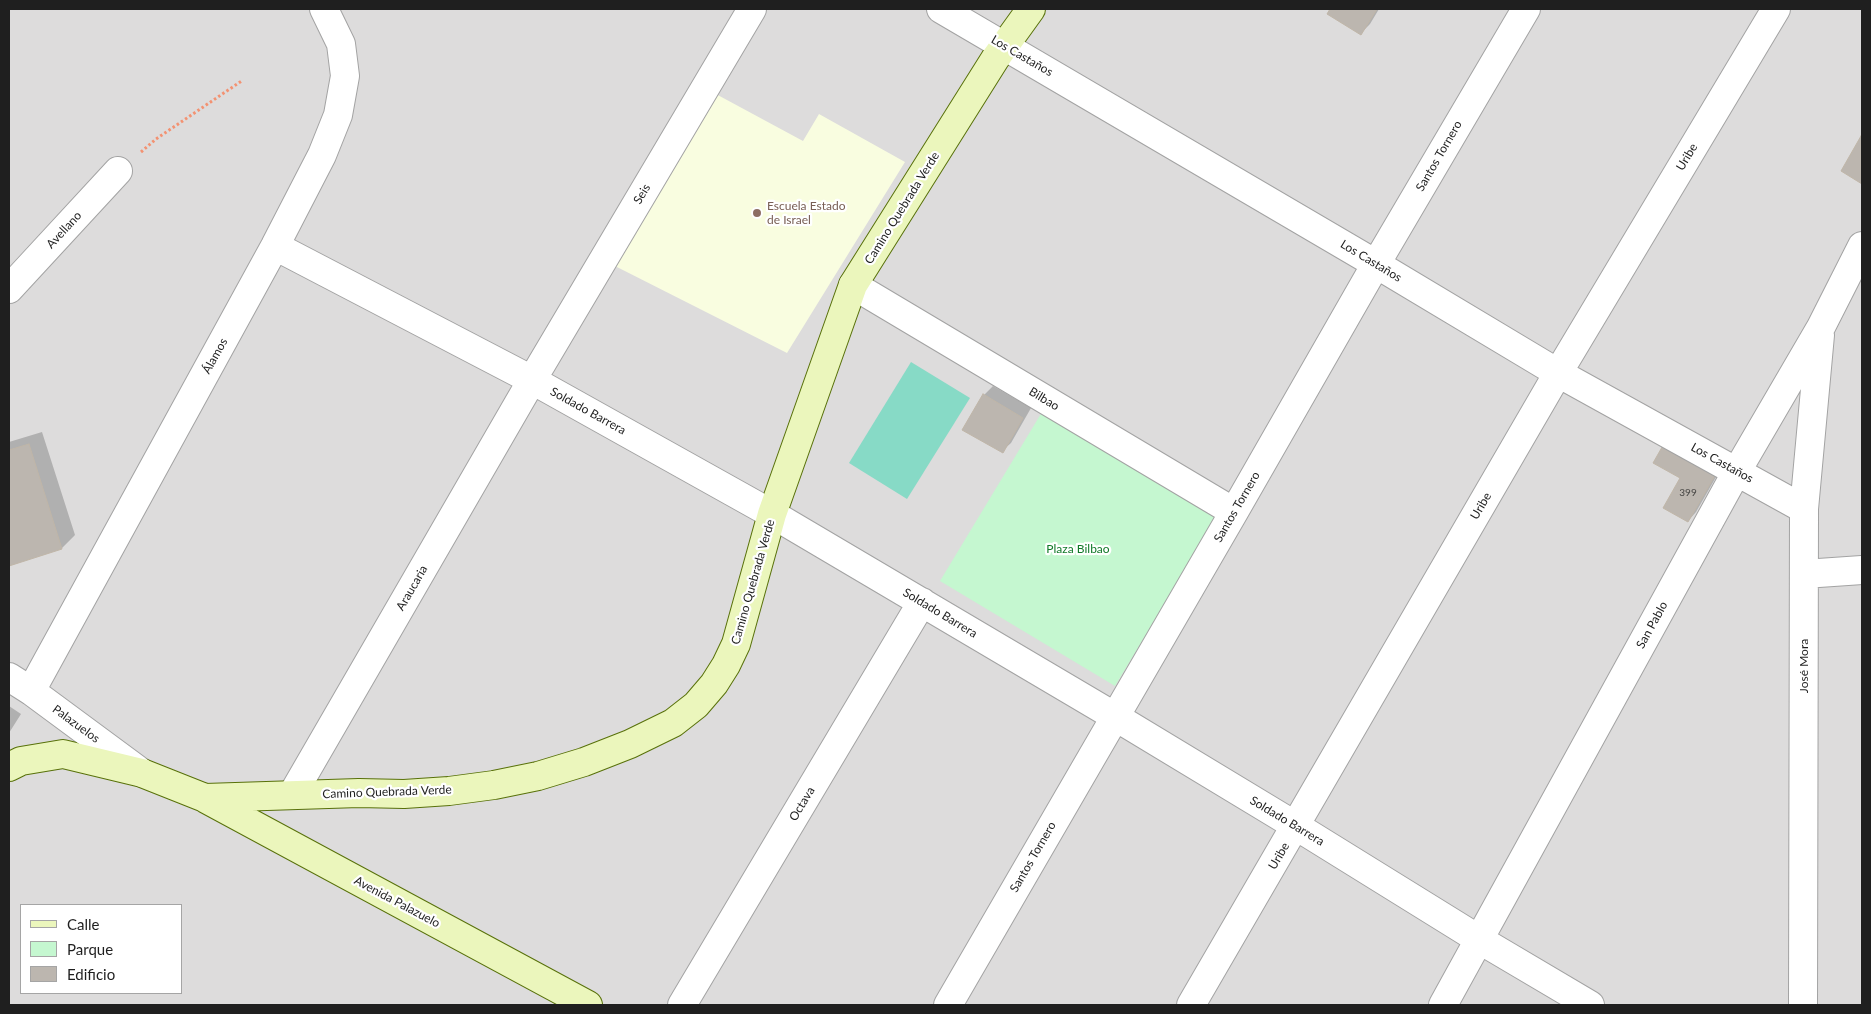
<!DOCTYPE html>
<meta charset="utf-8">
<style>
body{margin:0}
#map{position:relative;width:1871px;height:1014px;overflow:hidden;background:#efede5;font-family:Lato,sans-serif}
canvas{display:block}
.frame{position:absolute;inset:0;border:10px solid #1f1f1f;pointer-events:none}
.legend{position:absolute;left:20px;top:904px;width:162px;height:90px;box-sizing:border-box;background:#fff;border:1px solid #a5a5a5;margin:0;padding:6px 9px;list-style:none;font-size:15px;color:#1f1f1f}
.legend li{display:flex;align-items:center;gap:10px;height:25px}
.legend b{width:25px;border:1px solid #a5a5a5}
</style>
<div id="map">
<canvas width="1871" height="1014"></canvas>
<div class="frame"></div>
<ul class="legend">
<li><b style="height:6px;background:#ebf6bc"></b>Calle</li>
<li><b style="height:14px;background:#c5f7d0"></b>Parque</li>
<li><b style="height:14px;background:#bcb6af"></b>Edificio</li>
</ul>
</div>
<script>
const context = document.querySelector('canvas').getContext('2d');
context.lineJoin = 'round';
function fill(path, color) { context.fillStyle = color; context.fill(path, 'evenodd'); }
const poly = rows => new Path2D(rows.map(r => 'M' + r).join(''));
function trace(path, color, width, dash) { context.strokeStyle = color; context.lineWidth = width; context.lineCap = dash ? 'butt' : 'round'; context.setLineDash(dash || []); context.stroke(path); }
function label(font, color, halo, rows, align = 'center') {
  context.font = font + ' Lato,sans-serif'; context.lineWidth = 4.5; context.setLineDash([]); context.textBaseline = 'middle'; context.strokeStyle = halo; context.fillStyle = color; for (const [text, x, y, turn = 0] of rows) {
    context.save(); context.translate(x, y); context.rotate((+turn || 0) * Math.PI / 180); context.textAlign = isNaN(turn) ? turn : align; if (halo) context.strokeText(text, 0, 0); context.fillText(text, 0, 0); context.restore();
  }
}
fill(poly([
 [9,9,1862,9,1862,1005,9,1005],
 [21,905,181,905,181,993,21,993]
]), '#dddcdc');
fill(poly([
 [714,93,803,141,819,114,905,162,787,353,611,264]
]), '#f9fde0');
fill(poly([
 [1042,412,1217,517,1115,686,940,581]
]), '#c5f7d0');
fill(poly([
 [911,362,970,398,907,499,849,463]
]), '#87dac6');
fill(poly([
 [1331,9,1379,9,1370,24,1361,33,1329,13],
 [993,386,1031,408,1011,443,1002,451,984,395],
 [42,432,75,535,62,548,9,565,9,442],
 [1728,456,1696,512,1688,521,1682,478],
 [9,706,21,714,9,733]
]), '#0003');
const building = poly([
 [1330,9,1377,9,1361,35,1327,14,1330,9],
 [1861,136,1862,137,1862,184,1841,171,1861,136],
 [983,394,1023,418,1003,453,962,430,983,394],
 [1669,435,1721,465,1688,522,1663,508,1680,478,1653,463,1669,435],
 [29,444,62,549,9,566,9,450,29,444]
]);
fill(building, '#bcb6af');
trace(building, '#c0b6a8', 1);
const street = poly([
 [941,9,1376,264,1558,373,1804,509],
 [275,246,532,380,772,514,1114,716,1296,826,1480,940,1590,1005],
 [853,285,1234,512],
 [9,289,118,171],
 [1804,574,1862,570],
 [9,677,31,691,142,773],
 [31,691,275,246,322,155,338,115,345,76,341,44,324,9],
 [292,795,532,380,752,9],
 [682,1005,922,602],
 [948,1005,1234,512,1376,264,1526,9],
 [1191,1005,1558,373,1776,9],
 [1443,1005,1737,471,1821,327,1862,246],
 [1803,1005,1804,509,1820,335]
]);
const secondary = poly([
 [9,767,21,761,63,754,142,773,205,798,359,793,404,794,449,791,494,785,538,776,584,762,630,744,673,723,696,705,714,684,726,665,736,644,772,514,853,285,995,59,1031,9],
 [206,799,588,1005]
]);
trace(street, '#a3a3a3', 30);
trace(secondary, '#58710a', 30);
trace(poly([
 [141,152,156,139,243,80]
]), '#f39272', 3, [2.5, 2.5]);
trace(street, '#fff', 28);
trace(secondary, '#ebf6bc', 28);
for (const [x, y, r, color] of [
 [757,213,5,"#8d6e63"]
]) { const dot = new Path2D(); dot.arc(x, y, r, 0, 2 * Math.PI); context.fillStyle = color; context.fill(dot); trace(dot, '#fff', 2); }
label('10px', '#464543', null, [
 ["399",1688,493]
]);
label('12px', '#1f1f1f', '#fff', [
 ["Los Castaños",1022,56,30],
 ["Santos Tornero",1439,156,-60],
 ["Uribe",1687,157,-59],
 ["Seis",642,194,-59],
 ["Camino Quebrada Verde",902,208,-58],
 ["Avellano",64,230,-47],
 ["Los Castaños",1371,261,31],
 ["Álamos",215,356,-61],
 ["Bilbao",1044,399,31],
 ["Soldado Barrera",588,411,29],
 ["Los Castaños",1722,463,29],
 ["Uribe",1481,506,-60],
 ["Santos Tornero",1237,507,-60],
 ["Camino Quebrada Verde",753,582,-74],
 ["Araucaria",412,588,-60],
 ["Soldado Barrera",940,613,31],
 ["San Pablo",1652,625,-61],
 ["José Mora",1804,666,-90],
 ["Palazuelos",76,724,36],
 ["Camino Quebrada Verde",387,792,-2],
 ["Octava",802,804,-59],
 ["Soldado Barrera",1287,821,31],
 ["Uribe",1279,856,-60],
 ["Santos Tornero",1033,857,-60],
 ["Avenida Palazuelo",397,902,28]
]);
label('12px', '#785e54', '#fff', [
 ["Escuela Estado",767,206],
 ["de Israel",767,220]
], 'left');
label('12px', '#117928', '#fff', [
 ["Plaza Bilbao",1078,549]
]);
</script>
